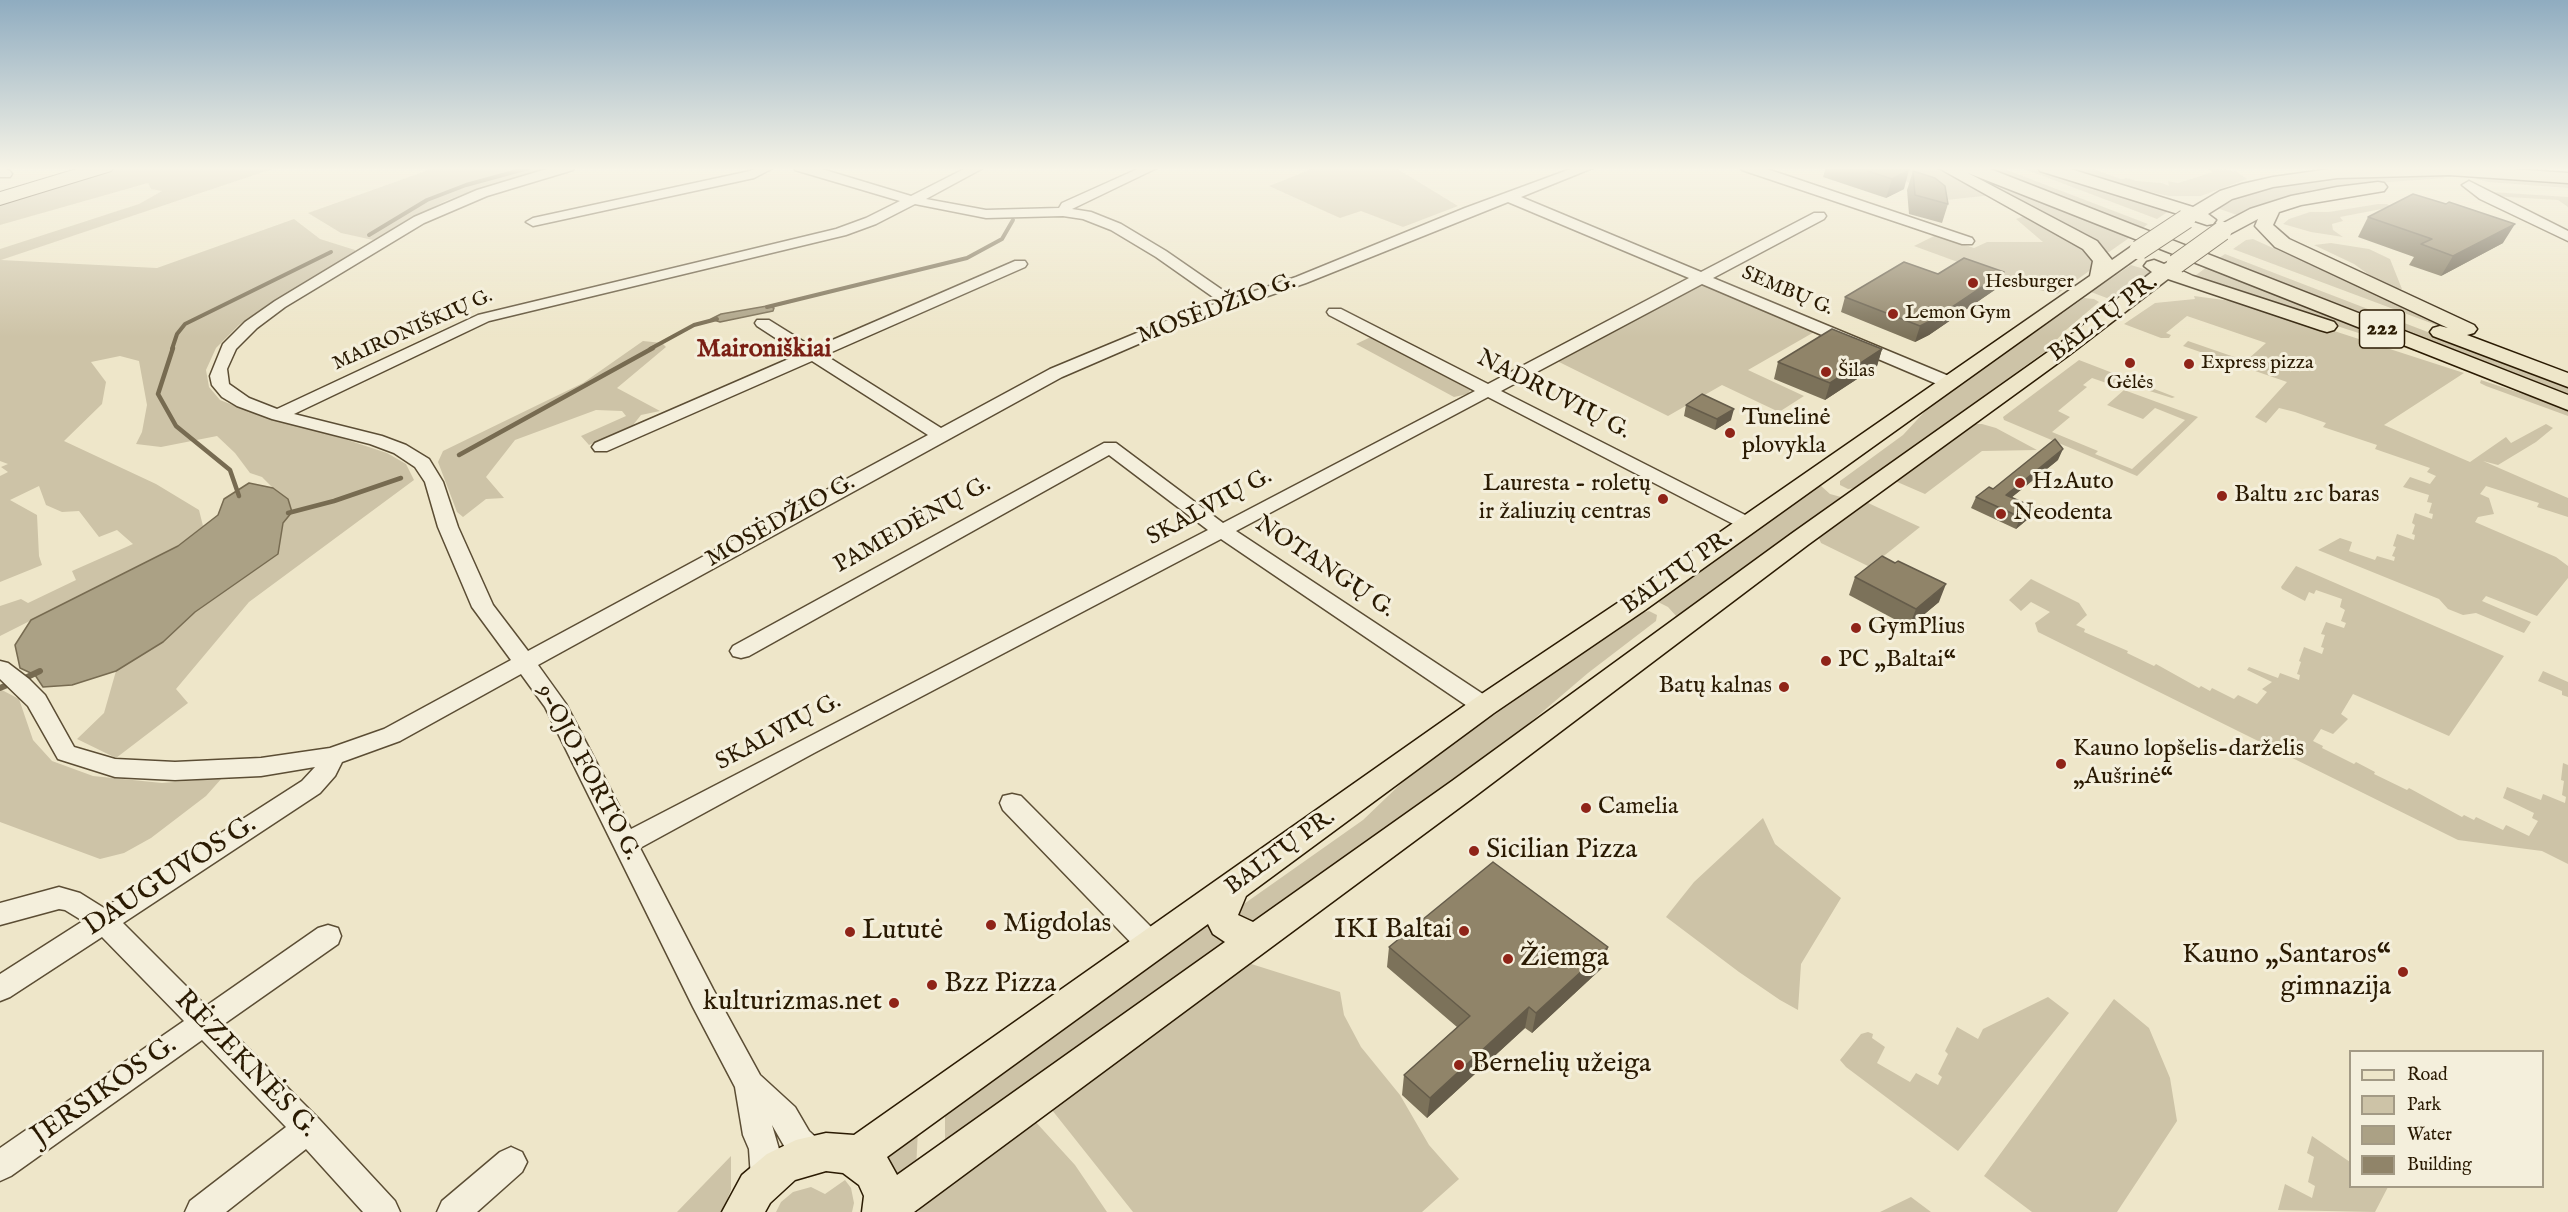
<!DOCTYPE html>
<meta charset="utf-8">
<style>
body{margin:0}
#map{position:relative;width:2568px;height:1212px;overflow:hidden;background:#eee6c9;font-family:"IM FELL English",serif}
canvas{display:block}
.legend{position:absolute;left:2349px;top:1050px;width:195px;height:138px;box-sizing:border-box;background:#f4efdc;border:2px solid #a39a85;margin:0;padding:8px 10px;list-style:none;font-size:18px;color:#2a1a02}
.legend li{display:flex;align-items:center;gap:12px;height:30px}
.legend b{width:30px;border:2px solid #a39a85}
</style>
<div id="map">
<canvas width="2568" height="1212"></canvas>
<ul class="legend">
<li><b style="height:8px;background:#eee6c9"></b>Road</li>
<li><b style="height:16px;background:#cdc3a7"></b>Park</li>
<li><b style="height:16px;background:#aba185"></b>Water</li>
<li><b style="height:16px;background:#908469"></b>Building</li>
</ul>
</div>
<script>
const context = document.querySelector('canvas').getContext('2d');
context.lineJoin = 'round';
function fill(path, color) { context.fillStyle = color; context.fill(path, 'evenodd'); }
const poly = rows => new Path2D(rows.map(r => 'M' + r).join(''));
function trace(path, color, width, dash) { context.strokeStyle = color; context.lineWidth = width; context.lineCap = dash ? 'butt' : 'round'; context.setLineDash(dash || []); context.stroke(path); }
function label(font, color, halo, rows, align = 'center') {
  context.font = font + ' "IM FELL English",serif'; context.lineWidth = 6; context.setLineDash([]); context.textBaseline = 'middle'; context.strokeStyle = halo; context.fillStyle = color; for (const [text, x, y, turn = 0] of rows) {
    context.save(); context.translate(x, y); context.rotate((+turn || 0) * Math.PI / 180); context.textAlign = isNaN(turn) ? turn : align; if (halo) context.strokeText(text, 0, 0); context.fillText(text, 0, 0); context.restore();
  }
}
fill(poly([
 [117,167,278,167,1,260,157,268,294,219,320,239,355,250,356,253,273,301,239,325,216,348,206,370,209,387,220,400,253,413,308,427,387,453,406,464,414,480,249,602,176,689,188,703,116,758,77,739,104,713,116,671,163,642,195,612,278,554,283,523,273,488,262,477,250,473,235,453,217,436,161,447,136,444,142,432,147,405,139,361,120,356,91,362,106,382,102,404,64,441,156,484,199,510,203,526,178,546,147,562,0,636,0,606,21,599,28,603,76,580,72,571,133,544,117,530,99,537,79,511,62,512,46,505,39,486,10,500,37,515,39,556,42,565,0,582,0,476,8,472,1,467,8,464,0,461,0,249,139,204,162,191,151,189,148,183,0,225,0,204],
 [437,167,553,167,481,188,445,201,373,240,341,233,308,213],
 [1317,167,1394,167,1458,206,1403,227,1361,211,1340,218,1269,186],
 [1870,167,1937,167,1993,195,1946,200,1937,194],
 [1957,167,2132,236,2109,252,2105,252],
 [1977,167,1999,167,2148,224,2140,230],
 [2019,167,2036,167,2172,209,2157,219],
 [2060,167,2087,167,2121,179,2126,178,2137,181,2162,183,2169,186,2168,181,2178,183,2213,172,2208,169,2215,168,2237,172,2247,179,2201,196,2169,196,2127,187],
 [2437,174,2445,178,2363,184,2312,190,2271,201,2237,215,2217,208,2240,197,2296,182,2345,176],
 [2473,175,2568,181,2568,188,2488,182,2474,178],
 [2491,192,2568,197,2568,207,2558,200,2491,196,2489,193],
 [2378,204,2387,204,2392,207,2340,217,2343,221,2332,224,2333,230,2343,237,2311,232,2283,224,2289,219,2310,212,2329,212],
 [2027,215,2079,241,2096,263,2092,269,2057,294,2026,287,1914,246,1936,235,1974,248,1987,242,2043,242,2016,219],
 [2253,239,2486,344,2487,344,2233,249,2246,240],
 [2331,243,2369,249,2390,259,2402,289,2394,288,2375,279,2354,264,2314,245],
 [2225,254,2568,386,2568,397,2216,260],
 [2131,265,2154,272,2112,300,2091,292],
 [2208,266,2458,365,2191,279],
 [1703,283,1816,331,1748,370,1804,396,1779,412,1722,385,1668,416,1551,358],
 [2194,296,2239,302,2263,308,2464,373,2384,425,2470,462,2506,437,2511,443,2546,424,2553,428,2536,442,2498,465,2483,461,2568,498,2568,517,2537,507,2539,503,2486,486,2480,494,2489,498,2494,514,2478,517,2475,522,2556,557,2568,566,2568,578,2537,616,2486,596,2482,601,2531,622,2524,633,2476,613,2463,615,2448,609,2439,599,2318,550,2340,538,2352,542,2349,551,2375,560,2377,556,2394,561,2395,557,2392,556,2396,547,2393,546,2397,534,2414,540,2415,535,2412,534,2415,525,2412,523,2415,513,2432,519,2433,514,2429,513,2432,503,2427,502,2429,495,2403,487,2410,477,2430,484,2436,476,2427,472,2430,468,2375,449,2377,445,2323,427,2326,423,2295,412,2279,408,2266,423,2255,417,2287,382,2183,346,2188,341,2246,361,2266,343,2187,316,2166,333,2171,335,2169,338,2161,338,2124,324,2155,303,2195,299],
 [2084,298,2094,299,2099,302,2066,330,2046,351,1856,488,1848,489,1840,485,1840,481,1903,435,1928,408],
 [1373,336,1469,384,1471,389,1468,394,1454,397,1356,344],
 [643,341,662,343,666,347,617,388,660,411,641,415,633,425,589,445,581,436,626,416,622,411,596,410,515,440,486,477,504,498,486,499,463,517,457,512,438,462,443,451,583,383],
 [2079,360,2175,397,2172,398,2124,383,2118,387,2092,378,2083,385,2087,387,2058,411,2070,417,2052,432,2098,451,2095,454,2132,469,2185,420,2155,408,2143,419,2107,405,2124,390,2198,417,2137,476,2004,420,2003,417],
 [2481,380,2568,409,2568,416,2486,386,2480,383],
 [1974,424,1982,424,1996,428,2037,450,1982,451,1925,494,1895,481],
 [1820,485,1830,494,1841,497,1677,617,1668,607,1656,601],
 [1866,502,1920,527,1870,567,1821,543,1818,536],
 [2296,566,2504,656,2449,736,2353,694,2341,714,2348,719,2333,734,2321,729,2313,741,2323,746,2322,748,2354,764,2356,762,2375,772,2374,774,2407,790,2409,788,2462,817,2464,815,2474,820,2476,817,2503,830,2506,825,2529,836,2538,821,2532,818,2534,813,2503,798,2507,787,2541,800,2543,794,2565,803,2566,797,2562,795,2564,781,2561,780,2563,763,2568,765,2568,864,2542,851,2458,840,2038,632,2035,623,2050,612,2031,602,2021,611,2009,600,2031,579,2079,603,2087,615,2076,625,2085,629,2084,632,2128,651,2127,653,2154,666,2156,664,2199,688,2201,686,2210,691,2212,688,2234,699,2238,695,2257,704,2267,692,2262,689,2272,682,2247,670,2249,667,2278,678,2280,673,2299,680,2300,675,2297,674,2301,662,2299,661,2304,647,2322,654,2324,648,2321,647,2325,635,2321,634,2326,622,2344,628,2346,623,2341,621,2345,610,2340,607,2342,599,2316,590,2314,594,2309,592,2305,601,2282,589,2281,587],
 [1649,611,1657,615,1656,621,1588,673,1527,725,1457,777,1258,920,1253,922,1238,915,1241,906,1363,820,1412,773,1433,758,1639,613],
 [2543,671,2568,682,2568,697,2562,695,2562,691,2538,681],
 [0,689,19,699,33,740,52,761,93,776,162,783,222,778,206,796,151,838,124,853,100,859,0,822],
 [1763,818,1775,844,1841,898,1801,964,1798,1010,1780,1000,1739,972,1666,917,1694,882],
 [1208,918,1228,942,945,1146,945,1111],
 [1245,962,1340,992,1344,1015,1361,1047,1400,1095,1429,1145,1459,1179,1422,1212,1133,1212,1048,1105],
 [2048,997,2069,1013,1958,1151,1846,1067,1840,1060,1861,1034,1868,1032,1873,1034,1872,1038,1885,1047,1877,1063,1910,1082,1916,1073,1938,1085,1942,1077,1938,1074,1948,1054,1945,1051,1957,1027,1978,1039,1983,1029],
 [2114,999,2149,1028,2170,1078,2177,1121,2117,1212,2032,1212,1984,1176],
 [1033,1119,1075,1165,1107,1212,918,1212,924,1202],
 [918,1130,916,1169,892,1185,880,1158],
 [2312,1136,2350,1162,2350,1186,2388,1187,2375,1212,2278,1210,2285,1184,2312,1198,2315,1186,2308,1182,2314,1157,2307,1153],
 [731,1156,731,1190,722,1212,677,1212],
 [845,1180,851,1188,854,1203,852,1212,776,1212,781,1202,793,1192,811,1187,825,1194],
 [1911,1197,1931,1212,1880,1212]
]), '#cdc3a7');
const water = poly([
 [767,306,774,308,773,311,720,322,711,319,721,314,767,306],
 [249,483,273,488,288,499,292,512,283,523,278,554,195,612,163,642,116,671,72,685,43,687,35,675,20,668,15,645,31,620,178,546,218,515,224,499,249,483]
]);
fill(water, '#aba185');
trace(water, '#776b51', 1.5);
trace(poly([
 [369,235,427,200,466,185,532,167],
 [767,307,967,258,1002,239,1013,220],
 [172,349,177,334,185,324,331,252],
 [650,349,694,325,717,319]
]), '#776b51', 4);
trace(poly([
 [173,348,158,394,176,426,230,470,239,496],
 [459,455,653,348],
 [288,513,334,501,401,478]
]), '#776b51', 4.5);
trace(poly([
 [21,680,40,671],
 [0,688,12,683]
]), '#776b51', 6);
const minor = poly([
 [0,167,10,171,12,174,10,177,0,177,0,167],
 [553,167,574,167,573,170,487,196,424,223,285,307,257,328,236,349,227,369,229,384,249,398,277,409,478,315,836,229,866,218,900,201,795,170,794,167,815,167,911,196,968,167,985,167,926,199,986,210,1059,208,1062,203,1142,167,1159,167,1072,209,1091,212,1121,224,1166,251,1234,298,1296,277,1465,208,1576,167,1595,167,1521,197,1701,272,1814,213,1824,213,1826,216,1824,219,1713,278,1956,379,1958,383,1956,387,1944,387,1702,284,1501,391,1755,520,1758,524,1755,528,1741,528,1488,397,1236,531,1492,700,1495,706,1492,712,1484,714,1476,712,1221,539,814,753,640,848,713,989,760,1075,795,1107,809,1131,823,1144,827,1154,823,1164,812,1169,801,1164,787,1151,772,1125,779,1149,783,1178,778,1189,767,1193,756,1189,751,1178,749,1149,743,1135,735,1087,693,1007,545,707,521,674,400,741,342,762,335,776,320,793,123,923,206,1006,318,928,328,925,338,928,341,936,338,944,224,1024,319,1119,395,1201,400,1212,363,1212,306,1149,226,1212,185,1212,190,1201,286,1127,202,1040,11,1176,0,1181,0,1148,184,1021,102,937,10,997,0,1001,0,974,83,921,65,910,59,909,0,925,0,903,59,887,80,893,104,908,302,781,315,767,261,776,175,780,115,777,58,759,28,706,0,679,0,661,8,663,29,679,45,695,74,747,115,759,175,762,261,758,330,748,384,729,511,660,472,607,438,527,425,482,415,467,394,453,370,444,272,419,237,406,222,397,212,385,210,376,223,344,245,322,275,301,414,217,477,190,553,167],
 [1508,202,1689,278,1488,384,1341,309,1329,309,1327,312,1329,315,1475,391,1223,523,1116,443,1104,443,733,646,730,651,733,656,741,658,749,656,1109,455,1208,530,631,829,566,704,538,665,1062,377,1180,326,1306,283,1508,202],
 [915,204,986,218,1063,216,1083,219,1111,230,1156,257,1220,302,1168,320,1050,369,941,428,825,355,1025,267,1027,264,1025,261,1015,261,814,348,769,320,757,320,755,323,757,326,800,354,595,443,592,447,595,451,607,451,812,361,928,435,528,651,493,605,458,527,443,482,429,459,406,445,382,436,294,414,489,321,846,235,876,224,915,204],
 [758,167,775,167,754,178,533,226,526,222,533,218,750,171,758,167],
 [1741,167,1761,167,1972,238,1974,241,1972,244,1962,244,1742,170,1741,167],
 [2469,181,2568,231,2568,241,2480,199,2462,185,2469,181],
 [1012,794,1021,796,1161,937,1165,945,1161,953,1151,956,1141,953,1003,810,1000,803,1003,796,1012,794],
 [511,1147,522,1152,527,1162,522,1172,477,1212,437,1212,442,1201,500,1152,511,1147]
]);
const major = poly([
 [1937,167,1958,167,1962,169,1961,167,1985,167,2568,395,2568,410,1968,173,2097,241,2112,260,2132,246,2146,246,2148,250,1645,610,1494,713,1246,896,1238,915,1253,922,1452,781,1791,534,2055,347,2152,272,2144,266,2147,262,2154,260,2164,264,2176,258,2183,260,2186,264,2180,270,2193,276,2334,322,2337,326,2334,330,2327,332,2320,330,2168,279,2069,355,1809,544,1474,797,914,1212,862,1212,864,1196,859,1185,843,1173,826,1171,795,1180,770,1203,765,1212,722,1212,742,1175,767,1154,796,1140,826,1133,854,1135,1474,699,1625,598,2090,276,2093,261,2083,249,1937,167],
 [1208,924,1213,934,1225,942,897,1175,887,1157,1208,924],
 [2038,167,2064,167,2193,207,2220,191,2242,184,2273,177,2337,168,2484,167,2568,173,2568,183,2449,175,2337,178,2273,187,2232,199,2208,214,2216,220,2213,224,2207,225,2195,221,2186,224,2180,223,2177,219,2180,215,2178,214,2040,171,2038,167],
 [2378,182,2384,183,2387,187,2384,191,2301,205,2279,212,2273,225,2289,239,2474,325,2477,329,2474,333,2467,335,2568,373,2568,387,2433,336,2430,332,2433,328,2440,326,2448,328,2275,247,2255,226,2258,219,2228,235,2216,235,2213,231,2216,227,2250,209,2291,196,2337,187,2378,182]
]);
const highway = poly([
 [83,167,114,167,111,171,0,205,0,192,83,167]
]);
trace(minor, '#5b4d34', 3);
trace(major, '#2a1a02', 3);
trace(highway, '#2a1a02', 2);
fill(minor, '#f4efdc');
fill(major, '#eee6c9');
fill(highway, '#eee6c9');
const majorBridge = poly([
 [2139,250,2186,219],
 [2176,264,2222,231]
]);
trace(majorBridge, '#2a1a02', 21, []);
trace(majorBridge, '#eee6c9', 19);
fill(poly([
 [1826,167,1902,167,1904,189,1886,198,1823,177],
 [1913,171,1948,204,1942,223,1909,214,1907,190],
 [2368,217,2503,243,2441,276,2409,265,2414,257,2358,237],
 [1938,274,1999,287,1929,335,1915,342,1841,312,1845,297],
 [1882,349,1877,366,1825,400,1774,379,1778,362],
 [1686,405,1731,420,1715,430,1684,416],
 [2058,460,2012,497,2028,519,2016,529,1971,508,1976,497],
 [1855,577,1939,602,1909,627,1849,595],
 [1389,947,1608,947,1602,968,1532,1033,1525,1028,1427,1118,1402,1095,1404,1075,1457,1027,1387,967]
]), '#7c725a');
fill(poly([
 [1909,170,1904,189,1886,198,1892,179],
 [2515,224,2503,243,2441,276,2453,256],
 [2004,272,1999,287,1929,335,1915,342,1920,326],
 [1882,349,1877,366,1825,400,1830,383],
 [1734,409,1731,420,1715,430,1717,419],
 [2063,449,2058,460,2001,506,2006,495],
 [2033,507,2028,519,2016,529,2020,517],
 [1946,584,1939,602,1909,627,1916,609],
 [1608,947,1602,968,1532,1033,1536,1013],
 [1529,1007,1525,1028,1427,1118,1430,1098]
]), '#655c4a');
const building = poly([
 [1856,167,1902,167,1909,170,1892,179,1856,167],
 [1913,171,1935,178,1945,186,1948,204,1915,195,1913,171],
 [2413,194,2446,204,2449,202,2515,224,2453,256,2421,244,2432,239,2368,217,2413,194],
 [1964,258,2004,272,1934,319,1920,326,1845,297,1904,262,1938,274,1964,258],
 [1832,329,1882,349,1830,383,1778,362,1832,329],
 [1702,394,1734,409,1717,419,1686,405,1702,394],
 [2055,439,2063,449,2006,495,2033,507,2020,517,1976,497,1989,487,1993,489,2055,439],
 [1882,556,1895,563,1898,561,1946,584,1916,609,1855,577,1882,556],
 [1493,862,1608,947,1536,1013,1529,1007,1430,1098,1404,1075,1470,1016,1389,947,1493,862]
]);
fill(building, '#908469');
trace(building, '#655c4a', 1.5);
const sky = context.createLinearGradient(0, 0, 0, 337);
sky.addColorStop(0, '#8facc0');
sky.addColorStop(0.5, '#f7f4e7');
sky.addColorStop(1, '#f7f4e700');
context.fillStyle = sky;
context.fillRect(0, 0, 2568, 337);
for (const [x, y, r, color] of [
 [1973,283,6,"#8f2418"],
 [1893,314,6,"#8f2418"],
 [2130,363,6,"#8f2418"],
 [2189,364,6,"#8f2418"],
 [1826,372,6,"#8f2418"],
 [1730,433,6,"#8f2418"],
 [2020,483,6,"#8f2418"],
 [2222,496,6,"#8f2418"],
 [1663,499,6,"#8f2418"],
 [2001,514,6,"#8f2418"],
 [1856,628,6,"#8f2418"],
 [1826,661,6,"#8f2418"],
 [1784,687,6,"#8f2418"],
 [2061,764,6,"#8f2418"],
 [1586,808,6,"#8f2418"],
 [1474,851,6,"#8f2418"],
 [991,925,6,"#8f2418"],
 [1464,931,6,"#8f2418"],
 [850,932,6,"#8f2418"],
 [1508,959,6,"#8f2418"],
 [2403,972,6,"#8f2418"],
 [932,985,6,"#8f2418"],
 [894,1003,6,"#8f2418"],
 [1459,1065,6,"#8f2418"]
]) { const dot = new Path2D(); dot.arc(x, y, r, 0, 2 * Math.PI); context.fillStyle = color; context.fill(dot); trace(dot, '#f4efdc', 2); }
label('20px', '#2a1a02', '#f4efdc', [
 ["Hesburger",1985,283],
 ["Lemon Gym",1905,314],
 ["Express pizza",2201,364],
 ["Šilas",1838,372],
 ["Gėlės",2130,384,"center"]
], 'left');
label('20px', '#2a1a02', '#f4efdc', [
 ["SEMBŲ G.",1787,292,23],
 ["MAIRONIŠKIŲ G.",413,331,-24]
]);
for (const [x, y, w] of [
 [2382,329,45]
]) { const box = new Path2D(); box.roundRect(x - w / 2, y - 19, w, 38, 4.5); context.fillStyle = '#f4efdc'; context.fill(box); trace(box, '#2a1a02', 1.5); }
label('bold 22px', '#2a1a02', null, [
 ["222",2382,329]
]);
label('24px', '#2a1a02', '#f4efdc', [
 ["MOSĖDŽIO G.",1217,310,-20],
 ["BALTŲ PR.",2104,319,-37],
 ["NADRUVIŲ G.",1553,396,27],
 ["SKALVIŲ G.",1210,508,-28],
 ["MOSĖDŽIO G.",781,522,-29],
 ["PAMEDĖNŲ G.",913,526,-29],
 ["NOTANGŲ G.",1324,568,34],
 ["BALTŲ PR.",1678,573,-35],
 ["SKALVIŲ G.",779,733,-28],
 ["9-OJO FORTO G.",587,773,62],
 ["BALTŲ PR.",1281,853,-36]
]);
label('24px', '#2a1a02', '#f4efdc', [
 ["Tunelinė",1742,419],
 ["plovykla",1742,447],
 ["H2Auto",2032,483],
 ["Lauresta - roletų",1651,485,"right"],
 ["ir žaliuzių centras",1651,513,"right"],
 ["Baltu 21c baras",2234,496],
 ["Neodenta",2013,514],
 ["GymPlius",1868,628],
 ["PC „Baltai“",1838,661],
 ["Batų kalnas",1772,687,"right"],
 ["Kauno lopšelis-darželis",2073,750],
 ["„Aušrinė“",2073,778],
 ["Camelia",1598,808]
], 'left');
label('bold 26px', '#7a1f14', '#f4efdc', [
 ["Maironiškiai",764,351]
]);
label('28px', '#2a1a02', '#f4efdc', [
 ["Sicilian Pizza",1486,851],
 ["Migdolas",1003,925],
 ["IKI Baltai",1452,931,"right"],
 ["Lututė",862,932],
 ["Kauno „Santaros“",2391,956,"right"],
 ["gimnazija",2391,988,"right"],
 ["Žiemga",1520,959],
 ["Bzz Pizza",944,985],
 ["kulturizmas.net",882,1003,"right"],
 ["Bernelių užeiga",1471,1065]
], 'left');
label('28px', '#2a1a02', '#f4efdc', [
 ["DAUGUVOS G.",171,877,-33],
 ["RĖZEKNĖS G.",245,1065,46],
 ["JERSIKOS G.",105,1092,-35]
]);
</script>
